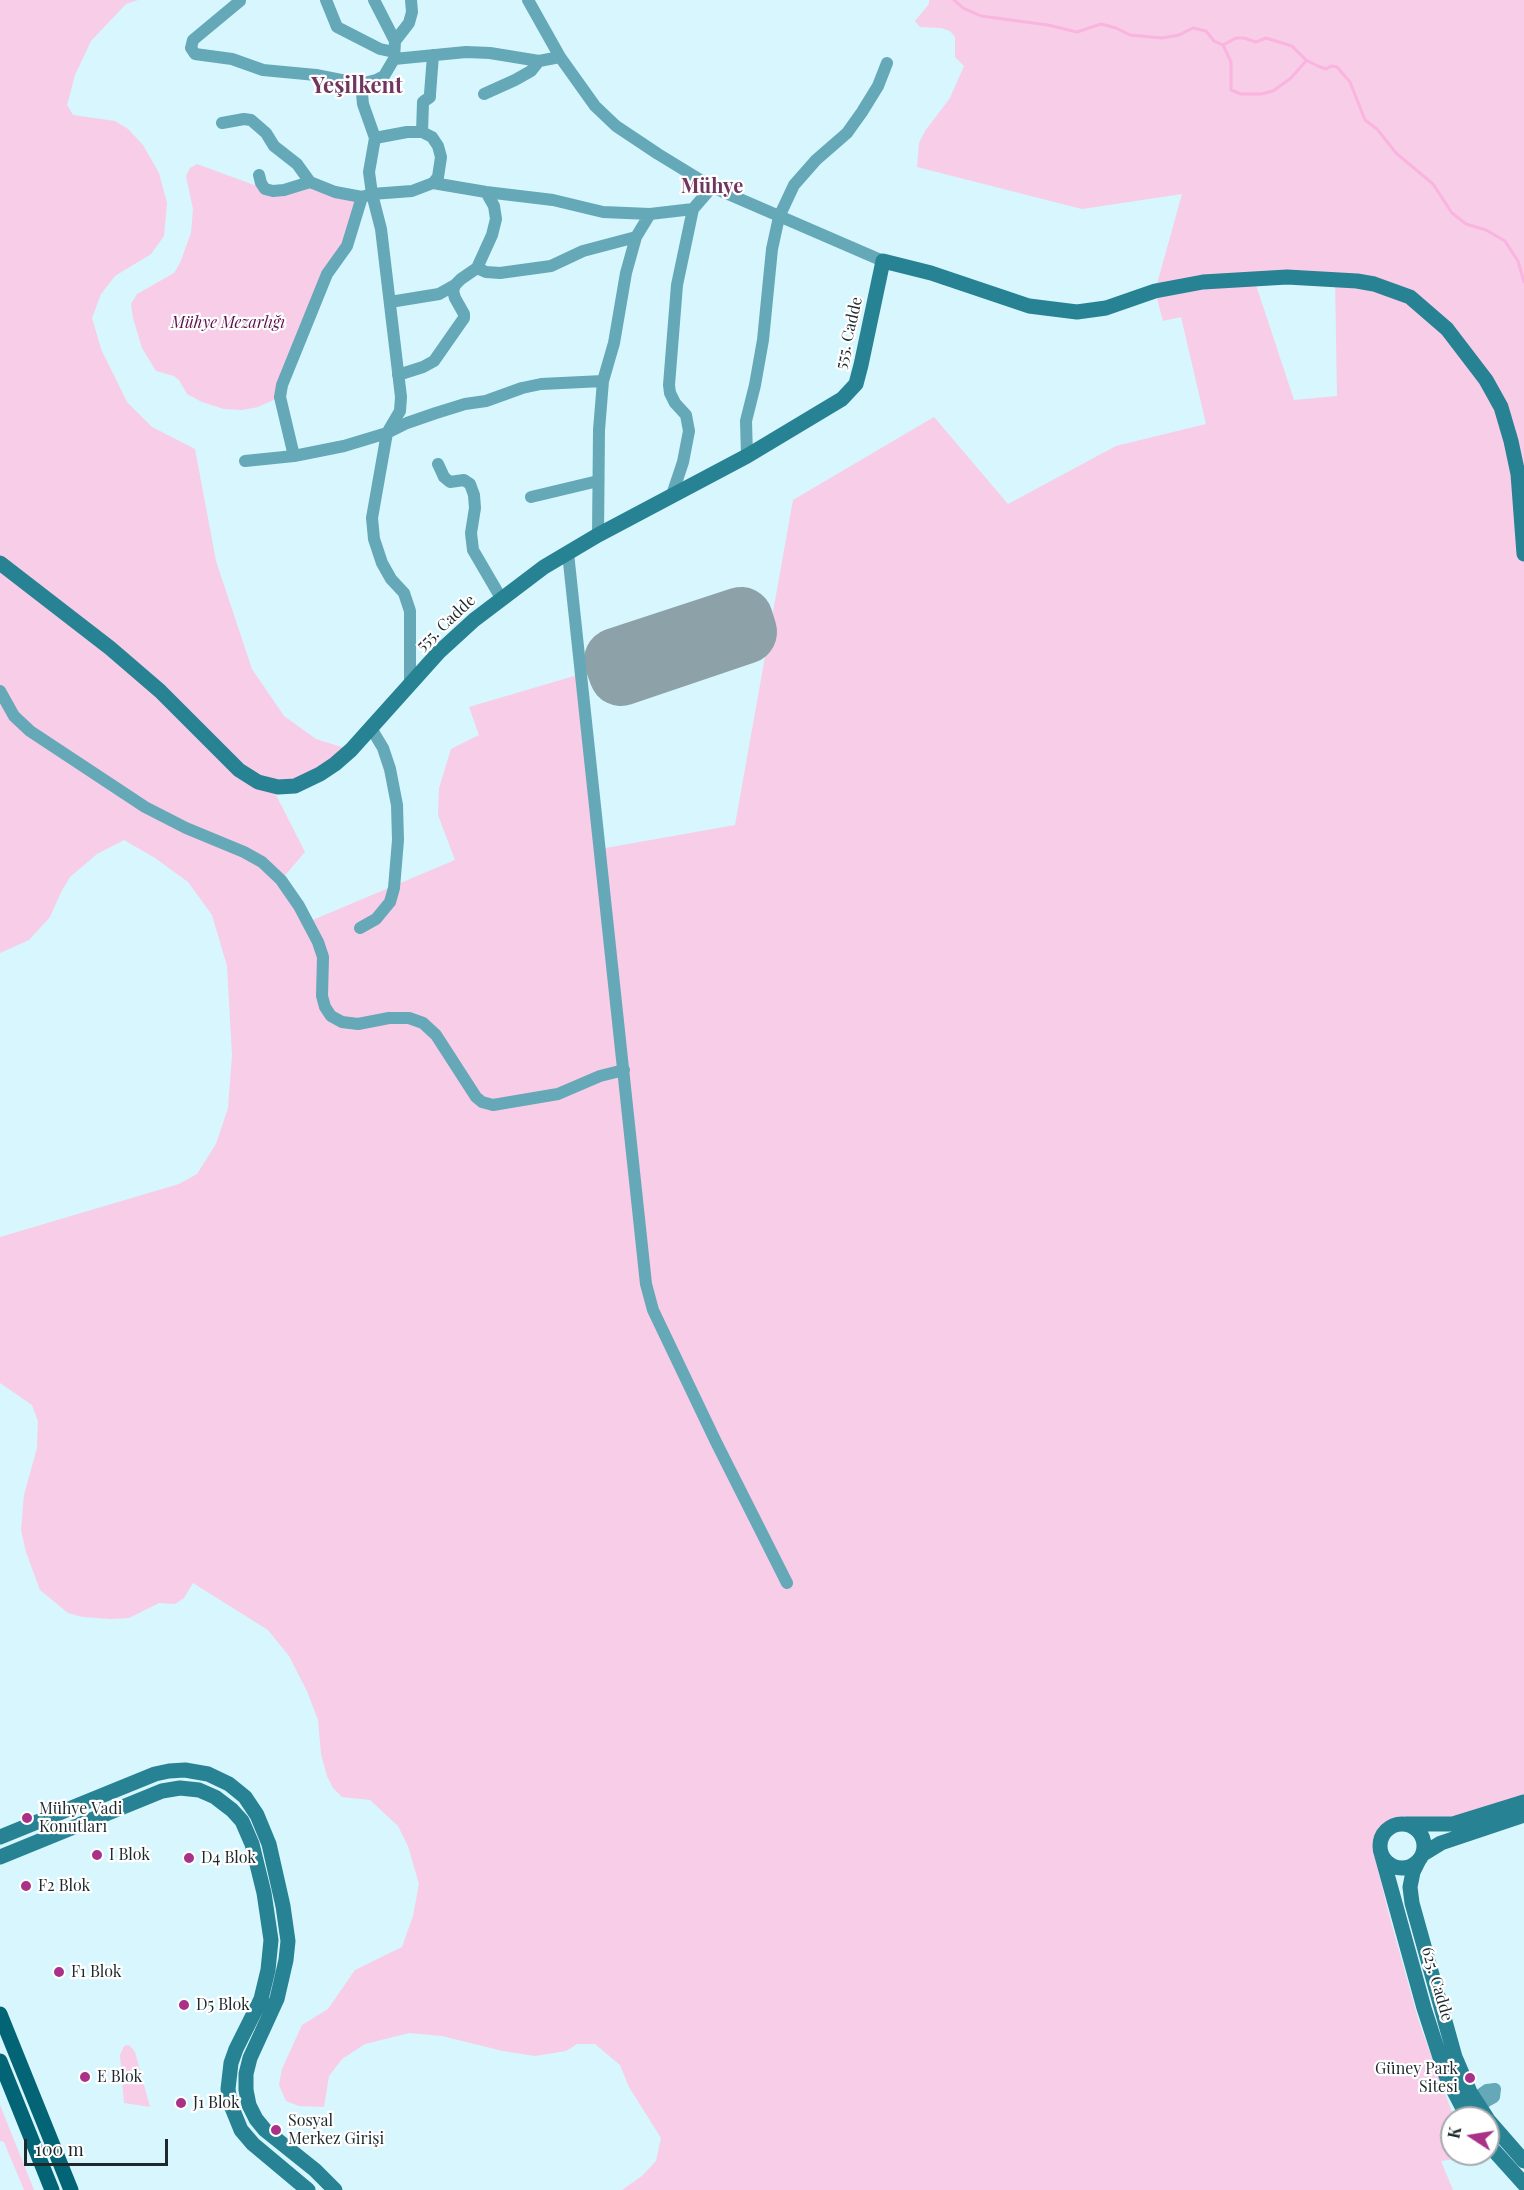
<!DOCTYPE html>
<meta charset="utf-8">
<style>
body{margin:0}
#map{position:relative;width:1524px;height:2190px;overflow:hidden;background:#d7f6fd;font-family:"Playfair Display",serif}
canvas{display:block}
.north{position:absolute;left:1440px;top:2106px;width:60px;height:60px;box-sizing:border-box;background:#fff;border:2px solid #a5a9ab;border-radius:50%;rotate:282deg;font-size:16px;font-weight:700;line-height:24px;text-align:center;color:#1d292c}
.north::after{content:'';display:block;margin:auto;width:21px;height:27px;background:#a93288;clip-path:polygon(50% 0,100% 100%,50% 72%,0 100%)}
.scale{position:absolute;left:24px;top:2139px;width:144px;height:27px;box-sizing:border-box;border:3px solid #1d292c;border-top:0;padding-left:8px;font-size:18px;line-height:21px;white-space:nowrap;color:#1d292c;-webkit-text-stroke:4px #fff;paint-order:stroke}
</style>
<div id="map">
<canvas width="1524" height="2190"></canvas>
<div class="north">K</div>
<div class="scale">100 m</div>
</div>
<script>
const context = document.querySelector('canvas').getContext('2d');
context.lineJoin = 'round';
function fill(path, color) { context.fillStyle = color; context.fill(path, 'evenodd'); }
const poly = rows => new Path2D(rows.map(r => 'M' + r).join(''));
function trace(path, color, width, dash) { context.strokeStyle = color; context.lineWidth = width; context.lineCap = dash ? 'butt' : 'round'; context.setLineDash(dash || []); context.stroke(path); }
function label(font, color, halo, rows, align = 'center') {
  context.font = font + ' "Playfair Display",serif'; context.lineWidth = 4.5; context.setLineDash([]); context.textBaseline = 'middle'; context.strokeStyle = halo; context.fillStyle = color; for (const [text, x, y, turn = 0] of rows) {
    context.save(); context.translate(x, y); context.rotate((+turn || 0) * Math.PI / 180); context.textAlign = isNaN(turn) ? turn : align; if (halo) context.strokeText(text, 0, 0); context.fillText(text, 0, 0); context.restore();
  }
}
fill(poly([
 [0,0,138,0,126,4,91,41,75,75,67,105,73,115,115,121,128,129,143,145,159,173,167,203,164,236,151,254,115,276,101,294,92,318,101,349,127,402,152,427,195,449,216,561,252,669,284,716,316,739,351,750,335,764,278,787,276,795,305,852,281,880,308,922,455,860,438,815,439,788,451,749,479,735,469,707,581,674,600,849,735,825,793,500,934,417,1008,504,1116,446,1206,424,1181,317,1163,321,1155,291,1182,194,1082,209,917,167,919,143,925,131,950,98,964,66,955,57,955,37,950,31,941,28,920,27,915,21,929,4,929,0,1524,0,1524,1802,1463,1822,1382,1825,1374,1837,1373,1849,1389,1915,1419,2022,1454,2118,1452,2118,1452,2154,1468,2154,1469,2157,1441,2161,1453,2190,622,2190,642,2176,656,2161,661,2138,629,2087,620,2065,595,2044,577,2044,566,2051,535,2056,503,2051,442,2036,409,2033,365,2044,342,2059,329,2076,324,2107,299,2106,286,2101,279,2085,282,2069,302,2025,328,2009,355,1970,402,1947,413,1916,419,1884,408,1846,398,1826,370,1800,342,1797,333,1788,327,1776,321,1754,318,1720,307,1691,289,1656,268,1630,193,1583,184,1598,175,1604,159,1603,129,1618,111,1619,83,1617,68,1613,40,1590,26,1552,21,1530,24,1495,37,1448,38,1421,32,1405,0,1383,0,1237,179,1184,197,1174,216,1144,228,1108,232,1055,227,966,212,915,188,882,155,858,124,840,97,854,70,877,61,892,50,917,29,940,0,953],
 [1335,278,1337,396,1294,400,1254,279],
 [197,164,265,189,298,185,362,197,347,246,333,263,280,397,258,407,242,410,224,409,202,402,187,394,179,380,174,376,156,371,142,348,133,318,131,304,137,294,174,273,180,263,191,233,193,209,186,176,190,168],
 [129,2045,135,2052,150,2107,124,2103,120,2055,124,2046],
 [0,2105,34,2190,24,2190,4,2142,0,2141]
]), '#f8cde7');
trace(poly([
 [954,0,963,8,981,16,1048,25,1077,32,1101,24,1116,28,1130,35,1162,38,1179,35,1193,28,1206,31,1214,41,1223,45,1236,38,1244,38,1256,42,1266,38,1292,46,1306,60,1318,66,1326,69,1331,66,1337,67,1350,82,1365,120,1377,129,1396,153,1433,184,1452,213,1466,224,1486,230,1505,241,1518,261,1524,282],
 [1223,45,1231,62,1231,90,1241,94,1261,94,1273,91,1291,78,1306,61]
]), '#fab4e0', 3);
trace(poly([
 [741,619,745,632,621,674,616,660,741,619]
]), '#8ca2a8', 64);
trace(poly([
 [326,0,337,27,380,49,394,52],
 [374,0,395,41,394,59],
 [528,0,560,57,595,106,616,126,658,154,712,187,883,261],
 [240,1,193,40,191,48,195,54,232,59,263,70,316,75,361,84,376,80,384,76,394,59,466,52,490,53,539,61,560,57],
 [395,41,409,23,412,12,411,0],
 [361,84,363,104,375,138,369,172,372,194,381,229,401,397,400,411,387,433,372,518,374,539,382,563,391,579,404,593,410,611,410,682],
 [484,94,515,80,531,71,539,61],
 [222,123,244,119,251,120,266,133,274,146,297,164,310,182],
 [422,132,423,102,430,97,430,94,433,55],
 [375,138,407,132,422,132,432,137,438,146,441,157,438,177,433,183],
 [259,175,261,183,265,189,273,191,284,190,310,182,335,192,362,197,372,194,412,191,433,183,486,192,553,200,603,212,650,214,693,209],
 [477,268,486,272,500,273,551,266,583,251,636,237],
 [390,302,439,294,455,285],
 [398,375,423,367,434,361,464,318,464,314,455,298,453,291,455,285,461,279,477,268,492,235,496,219,494,206,486,192],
 [294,456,280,397,282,385,327,274,347,246,362,197],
 [747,456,746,421,755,385,763,340,772,249,779,217,794,185,816,160,847,133,862,112,878,86,887,63],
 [245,461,294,456,344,446,387,433,407,423,436,413,465,404,486,401,522,388,541,384,603,381],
 [438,464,444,477,450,482,464,480,470,484,474,495,475,508,471,533,473,550,501,598],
 [672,495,683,462,689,431,686,415,675,403,670,393,669,385,677,285,693,209,712,187],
 [531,497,598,481],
 [598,535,599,430,603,381,614,343,626,273,636,237,650,214],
 [568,553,646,1284,653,1310,716,1442,787,1583],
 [0,691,14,716,30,731,145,807,186,828,244,852,262,862,281,880,299,906,318,942,323,957,322,996,325,1007,331,1016,342,1022,358,1024,389,1018,409,1018,423,1023,436,1035,476,1097,482,1102,493,1105,558,1094,600,1076,624,1070],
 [360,928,376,919,390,902,394,888,398,840,397,805,390,769,383,748,371,728],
 [1495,2089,1494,2097,1485,2102,1476,2103,1480,2095,1487,2090,1495,2089]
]), '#65a8b7', 12);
trace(poly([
 [0,563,110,648,160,691,239,770,258,782,278,787,295,786,320,774,335,764,351,750,439,652,474,620,544,567,598,535,747,456,842,399,856,384,861,365,883,261,931,273,1029,306,1077,312,1106,308,1155,291,1203,282,1287,277,1357,281,1374,284,1410,297,1447,329,1486,380,1501,407,1511,441,1518,474,1524,554],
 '1380 1846a22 22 0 1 1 44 0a22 22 0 1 1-44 0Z',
 [1407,1824,1453,1824,1524,1802],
 [0,1837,155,1774,169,1771,185,1770,208,1774,229,1784,245,1797,257,1815,269,1844,283,1906,288,1941,286,1960,277,1999,250,2058,246,2074,246,2090,249,2105,256,2119,265,2130,315,2170,335,2190],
 [1423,1854,1441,1843,1524,1815],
 [1382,1856,1424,2008,1446,2076,1468,2118],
 [0,1857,162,1791,180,1788,199,1790,215,1797,232,1810,242,1821,252,1844,264,1893,271,1940,268,1970,261,1999,236,2049,231,2063,228,2089,230,2103,241,2130,253,2144,308,2190],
 [1419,1860,1413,1872,1410,1887,1412,1903,1455,2057,1470,2092,1487,2118],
 [1488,2120,1524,2161],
 [1488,2144,1524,2184]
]), '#278293', 15);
trace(poly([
 [0,2014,71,2190],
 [0,2061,52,2190]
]), '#026474', 15);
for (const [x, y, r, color] of [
 [27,1818,6,"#a93288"],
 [97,1855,6,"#a93288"],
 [189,1858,6,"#a93288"],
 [26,1886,6,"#a93288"],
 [59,1972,6,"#a93288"],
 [184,2005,6,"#a93288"],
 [85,2077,6,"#a93288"],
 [1470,2078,6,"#a93288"],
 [181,2103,6,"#a93288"],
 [276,2130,6,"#a93288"]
]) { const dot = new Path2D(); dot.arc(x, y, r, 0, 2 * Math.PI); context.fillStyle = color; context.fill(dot); trace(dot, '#fff', 2); }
label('italic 16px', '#5f104a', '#fff', [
 ["Mühye Mezarlığı",228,323]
]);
label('16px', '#1d292c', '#fff', [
 ["555. Cadde",849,333,-77],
 ["555. Cadde",446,623,-43],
 ["625. Cadde",1437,1984,74]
]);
label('16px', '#1d292c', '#fff', [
 ["Mühye Vadi",39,1809],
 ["Konutları",39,1827],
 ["I Blok",109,1855],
 ["D4 Blok",201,1858],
 ["F2 Blok",38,1886],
 ["F1 Blok",71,1972],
 ["D5 Blok",196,2005],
 ["Güney Park",1458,2069,"right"],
 ["Sitesi",1458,2087,"right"],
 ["E Blok",97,2077],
 ["J1 Blok",193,2103],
 ["Sosyal",288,2121],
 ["Merkez Girişi",288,2139]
], 'left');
label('bold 20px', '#72365e', '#fff', [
 ["Mühye",712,187]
]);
label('bold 22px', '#72365e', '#fff', [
 ["Yeşilkent",357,86]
]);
</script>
